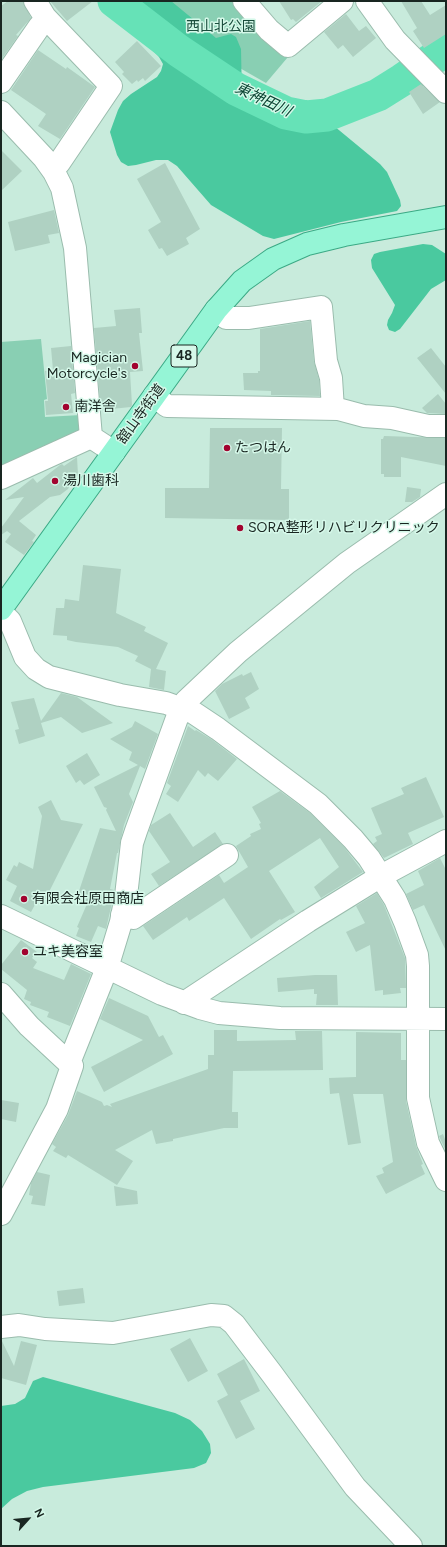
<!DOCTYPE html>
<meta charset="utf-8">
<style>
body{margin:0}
#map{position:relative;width:447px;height:1547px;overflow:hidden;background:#c8ebdc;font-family:Figtree,sans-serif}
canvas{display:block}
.frame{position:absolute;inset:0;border:2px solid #192621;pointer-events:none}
.north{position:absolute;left:8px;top:1499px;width:40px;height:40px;-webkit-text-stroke:3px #d5f8e9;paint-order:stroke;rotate:63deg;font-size:11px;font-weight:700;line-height:16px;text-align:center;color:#192621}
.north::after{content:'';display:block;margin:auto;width:14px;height:18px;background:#192621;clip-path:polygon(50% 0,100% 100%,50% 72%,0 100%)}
</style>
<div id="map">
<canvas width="447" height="1547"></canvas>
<div class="frame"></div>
<div class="north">N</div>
</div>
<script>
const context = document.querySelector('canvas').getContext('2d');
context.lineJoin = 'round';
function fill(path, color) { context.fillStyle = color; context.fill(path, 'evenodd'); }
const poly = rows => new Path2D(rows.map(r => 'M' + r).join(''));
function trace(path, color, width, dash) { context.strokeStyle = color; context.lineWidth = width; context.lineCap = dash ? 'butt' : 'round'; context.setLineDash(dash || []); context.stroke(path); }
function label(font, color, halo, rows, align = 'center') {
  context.font = font + ' Figtree,"Noto Sans JP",sans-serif'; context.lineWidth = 3; context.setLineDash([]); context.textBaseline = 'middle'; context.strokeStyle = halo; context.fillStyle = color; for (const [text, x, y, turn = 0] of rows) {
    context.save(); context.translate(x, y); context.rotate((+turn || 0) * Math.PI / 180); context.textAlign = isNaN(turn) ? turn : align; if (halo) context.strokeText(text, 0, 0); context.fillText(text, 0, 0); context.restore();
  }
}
fill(poly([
 [144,1,233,1,263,36,288,57,266,83,217,55],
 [41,339,47,399,44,400,45,417,81,415,82,429,1,470,1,342]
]), '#89cfb3');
fill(poly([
 [124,1,171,1,216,38,231,34,236,37,241,49,242,98,248,108,259,114,291,98,305,102,380,164,387,172,400,200,401,206,397,211,341,222,274,239,263,236,211,205,177,166,168,160,156,160,136,165,128,166,121,162,117,155,110,132,118,110,123,101,131,94,157,77,161,71,163,64,159,57,130,27,125,19],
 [423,244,432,245,446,254,446,280,431,289,400,329,395,332,389,330,387,325,388,320,392,313,395,305,372,268,371,260,374,254,380,252],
 [43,1377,175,1413,190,1420,202,1431,210,1444,211,1453,206,1463,194,1468,43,1487,27,1491,12,1499,1,1509,1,1406,15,1404,25,1398,33,1381]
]), '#4ac99f');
trace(poly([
 [114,1,179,51,236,89,286,113,306,117,327,115,378,95,402,80,446,50]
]), '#66e2b7', 33);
fill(poly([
 [8,1,23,1,31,18,16,35,18,36,1,60,1,6],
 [50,1,93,1,67,21],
 [279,1,322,1,296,22,293,19,291,20],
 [401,1,421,1,430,15,446,5,446,34,424,48,413,31,417,28],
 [346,14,359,31,366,26,376,38,353,57,343,45,338,49,324,32],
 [137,41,161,66,145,81,143,78,138,82,137,80,132,84,122,74,124,72,115,62],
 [38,50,66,69,67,67,95,87,60,139,38,126,46,114,11,90],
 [421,84,440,102,423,114,409,92],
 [1,150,22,171,1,191],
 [165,163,200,229,186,238,189,244,167,256,162,248,159,249,148,230,161,222,137,179],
 [54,210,59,233,48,235,50,243,15,251,8,222],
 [140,308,142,333,139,333,143,371,130,372,132,405,131,407,101,410,94,328,116,326,114,310],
 [310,321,314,362,319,380,320,396,271,395,271,391,244,390,243,373,258,373,258,371,260,371,260,329],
 [71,346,75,393,71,394,73,413,46,415,45,401,48,401,45,371,53,370,51,348],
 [431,348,446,367,446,394,417,358],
 [438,394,446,404,446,414,427,413,422,408],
 [210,428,282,428,281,489,289,489,289,520,165,518,165,488,209,488],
 [384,436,446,438,446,466,401,457,401,477,384,477,384,474,381,474,381,439,383,439],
 [77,457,78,475,72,480,68,489,60,495,50,497,19,521,36,535,32,541,34,542,24,555,5,542,11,534,7,531,1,535,1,528,24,497,5,500,33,478,37,483,60,465,62,464,64,466],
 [407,487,421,489,420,497,412,502,405,502],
 [83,565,121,569,116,613,146,627,144,631,168,643,156,669,166,671,164,690,149,687,151,669,135,661,138,656,118,647,76,642,67,640,67,636,53,635,56,608,64,608,65,599,79,601],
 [251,672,259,689,245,698,250,708,229,719,215,691,222,684,242,674,243,676],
 [61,693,77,697,113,723,82,733,61,717,41,723,45,736,19,744,15,730,19,729,11,702,34,698,41,721],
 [135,721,158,734,145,769,140,766,129,794,133,802,124,825,118,853,117,853,110,889,114,890,114,894,106,929,98,926,91,942,76,936,79,928,77,927,87,904,76,900,100,828,116,831,106,810,107,808,104,807,94,787,138,765,129,760,132,752,110,739,132,727],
 [188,726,195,731,196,730,211,739,237,759,218,781,208,773,205,777,198,770,178,802,166,794,171,786,167,783],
 [87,753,100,775,84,785,80,780,76,783,66,766],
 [426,777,444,817,408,833,413,844,384,858,373,844,377,841,375,837,382,834,371,808,404,794,401,788],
 [280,791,310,813,344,847,363,872,321,898,314,887,339,867,320,838,269,871,295,912,281,920,280,919,251,939,224,898,189,921,187,917,153,940,143,926,219,875,224,883,248,867,236,846,251,836,250,834,261,829,259,824,261,823,252,807],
 [51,800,61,820,83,824,43,904,37,901,31,912,10,901,17,886,6,880,14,865,17,867,19,862,33,869,42,816,38,807],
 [170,813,193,847,215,832,223,844,159,886,151,874,170,862,149,831,151,825],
 [440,858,446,870,446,951,424,905,413,910,406,894,424,885,418,871],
 [377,893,384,905,405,958,406,988,400,988,401,993,383,995,383,990,375,991,370,945,356,952,346,932,365,923,356,906],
 [21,940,37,952,32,958,37,962,33,968,64,980,71,964,91,974,70,1026,47,1017,49,1012,30,1005,31,1002,24,999,27,990,1,969,1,965],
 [315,975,337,975,338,1005,316,1005,317,994,314,994,314,989,278,992,277,978],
 [109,998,148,1016,159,1037,163,1035,173,1054,104,1092,91,1067,143,1040,100,1019],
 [214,1030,237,1030,237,1041,296,1040,295,1031,322,1031,323,1070,233,1071,232,1112,238,1112,238,1128,224,1128,173,1139,173,1141,156,1144,152,1130,115,1150,133,1161,117,1185,68,1155,66,1158,53,1151,56,1147,52,1144,68,1115,77,1091,102,1102,104,1106,107,1105,112,1107,110,1104,208,1069,208,1055,214,1055],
 [356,1032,401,1033,401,1060,406,1060,406,1101,416,1146,423,1164,421,1165,425,1174,386,1194,376,1176,384,1173,382,1168,393,1162,383,1094,353,1094,361,1143,348,1145,339,1093,330,1094,329,1078,356,1077],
 [1,1100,19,1103,16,1122,1,1119],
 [443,1134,446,1142,445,1149,439,1136],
 [37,1172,50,1175,45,1206,31,1204,33,1196,29,1195,31,1183],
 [114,1186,137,1191,138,1204,116,1206],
 [83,1288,85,1303,59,1306,57,1291],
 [190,1338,208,1371,188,1382,170,1349],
 [1,1339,14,1366,21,1341,37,1345,26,1385,1,1378],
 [244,1359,260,1391,240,1401,255,1429,236,1439,217,1401,228,1395,217,1374]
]), '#afd1c2');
const minor = poly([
 [35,1,45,17,111,86,59,163,52,168],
 [244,1,269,30,288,46,342,1],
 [367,1,395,40,446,92],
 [1,82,39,27,46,19],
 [1,112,44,158,54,172,62,188,75,248,91,437,114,452],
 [216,310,226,318,249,318,321,307,326,361,331,378,333,409],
 [154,396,167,406,338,409,364,416,392,418,428,426,446,426],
 [1,478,91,437],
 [1,612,10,621,25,657,36,669,49,677,120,695,166,703,194,713,218,729,318,804,353,839,369,858,395,899,405,922,417,955,418,966,418,1098,428,1143,446,1180],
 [122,915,133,918,227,855],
 [1,916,162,994,200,1008,219,1013,280,1018,446,1019],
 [1,994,29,1026,72,1066,57,1109,1,1214],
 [184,1003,308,921,381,876,446,841],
 [69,1063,107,968,121,922,126,896,132,843,136,831,177,718,186,701,238,652,347,563,446,494],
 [1,1327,19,1325,45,1329,113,1333,211,1315,224,1316,234,1324,272,1374,355,1487,411,1546]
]);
const major = poly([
 [1,609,216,310,242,281,273,259,307,244,344,235,446,217]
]);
trace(minor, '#9abcad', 24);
trace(major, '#3ba985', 24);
trace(minor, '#fff', 22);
trace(major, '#95f5d6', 22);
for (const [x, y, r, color] of [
 [135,366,4,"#a2032f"],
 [66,407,4,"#a2032f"],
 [227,448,4,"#a2032f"],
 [55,481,4,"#a2032f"],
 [240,528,4,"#a2032f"],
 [24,899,4,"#a2032f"],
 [25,952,4,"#a2032f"]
]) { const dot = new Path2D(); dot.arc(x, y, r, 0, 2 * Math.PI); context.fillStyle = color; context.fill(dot); trace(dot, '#d5f8e9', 1.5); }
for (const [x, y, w] of [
 [184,356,26]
]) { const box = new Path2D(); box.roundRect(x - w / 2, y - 11, w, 22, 3); context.fillStyle = '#d5f8e9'; context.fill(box); trace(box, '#192621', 1); }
label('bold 13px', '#192621', null, [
 ["48",184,356]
]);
label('14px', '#194d3c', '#d5f8e9', [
 ["西山北公園",221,27]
]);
label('14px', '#192621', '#d5f8e9', [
 ["Magician",127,358,"right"],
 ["Motorcycle's",127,374,"right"],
 ["南洋舎",74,407],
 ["たつはん",235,448],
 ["湯川歯科",63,481],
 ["SORA整形リハビリクリニック",248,528],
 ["有限会社原田商店",32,899],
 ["ユキ美容室",33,952]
], 'left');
label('14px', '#192621', '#d5f8e9', [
 ["舘山寺街道",141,414,-54]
]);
label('italic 15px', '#0b4332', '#d5f8e9', [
 ["東神田川",263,100,25]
]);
</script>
